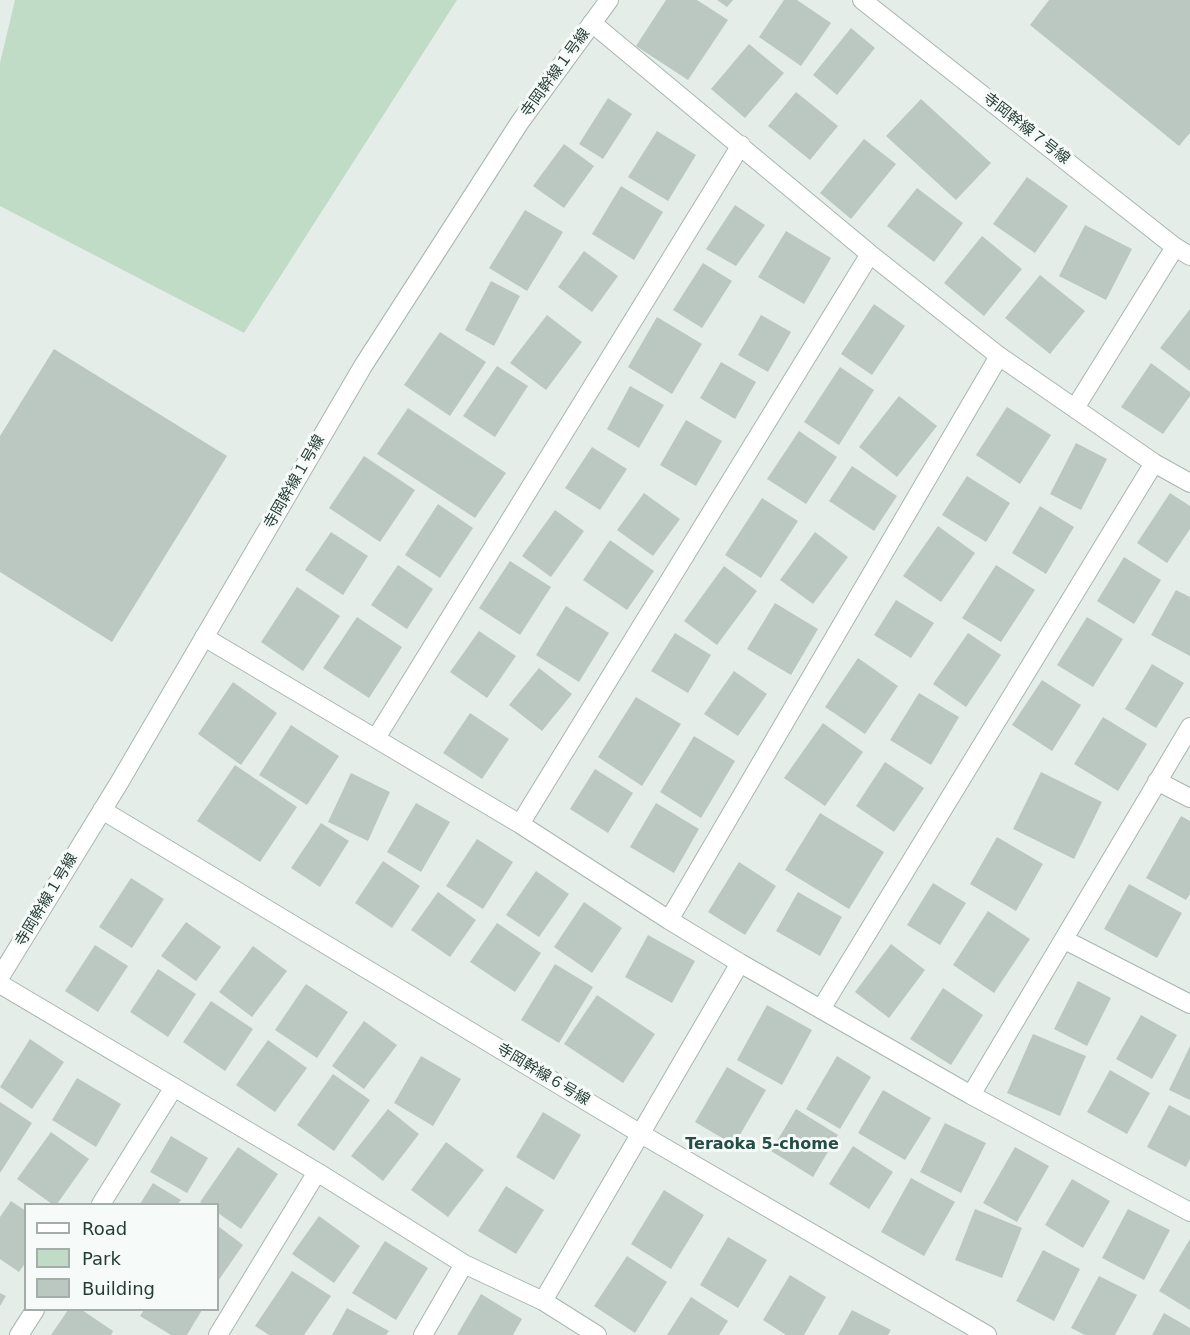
<!DOCTYPE html>
<meta charset="utf-8">
<style>
body{margin:0}
#map{position:relative;width:1190px;height:1335px;overflow:hidden;background:#e5ede9;font-family:"DejaVu Sans",sans-serif}
canvas{display:block}
.legend{position:absolute;left:24px;top:1203px;width:195px;height:108px;box-sizing:border-box;background:#f6faf8;border:2px solid #a3aeab;margin:0;padding:8px 10px;list-style:none;font-size:18px;color:#263d37}
.legend li{display:flex;align-items:center;gap:12px;height:30px}
.legend b{width:30px;border:2px solid #a3aeab}
</style>
<div id="map">
<canvas width="1190" height="1335"></canvas>
<ul class="legend">
<li><b style="height:8px;background:#fff"></b>Road</li>
<li><b style="height:16px;background:#c0dcc7"></b>Park</li>
<li><b style="height:16px;background:#bbc8c2"></b>Building</li>
</ul>
</div>
<script>
const context = document.querySelector('canvas').getContext('2d');
context.lineJoin = 'round';
function fill(path, color) { context.fillStyle = color; context.fill(path, 'evenodd'); }
const poly = rows => new Path2D(rows.map(r => 'M' + r).join(''));
function trace(path, color, width, dash) { context.strokeStyle = color; context.lineWidth = width; context.lineCap = dash ? 'butt' : 'round'; context.setLineDash(dash || []); context.stroke(path); }
function label(font, color, halo, rows, align = 'center') {
  context.font = font + ' "DejaVu Sans","Noto Sans JP",sans-serif'; context.lineWidth = 6; context.setLineDash([]); context.textBaseline = 'middle'; context.strokeStyle = halo; context.fillStyle = color; for (const [text, x, y, turn = 0] of rows) {
    context.save(); context.translate(x, y); context.rotate((+turn || 0) * Math.PI / 180); context.textAlign = isNaN(turn) ? turn : align; if (halo) context.strokeText(text, 0, 0); context.fillText(text, 0, 0); context.restore();
  }
}
fill(poly([
 [15,0,457,0,244,333,0,206,0,63]
]), '#c0dcc7');
fill(poly([
 [666,0,697,0,728,20,688,80,636,46],
 [717,0,733,0,727,7],
 [784,0,797,0,831,23,801,66,759,37],
 [1049,0,1190,0,1190,133,1179,146,1030,25],
 [851,28,875,48,837,95,813,75],
 [749,44,784,73,745,118,711,89],
 [796,92,838,126,810,160,768,126],
 [608,98,632,114,603,159,579,144],
 [921,99,991,163,956,200,886,136],
 [657,131,696,155,668,201,628,177],
 [864,139,896,164,851,219,820,193],
 [564,144,594,166,564,208,533,186],
 [1027,177,1068,206,1035,253,993,224],
 [621,186,663,212,634,260,592,234],
 [917,188,963,223,934,262,887,226],
 [735,205,765,225,736,266,706,249],
 [525,210,563,232,527,291,489,268],
 [1085,225,1132,249,1106,300,1059,276],
 [786,231,831,258,804,304,758,277],
 [982,236,1022,269,984,316,944,283],
 [584,251,618,276,592,312,558,287],
 [703,263,732,281,702,328,673,310],
 [1040,275,1085,311,1050,354,1005,318],
 [491,281,520,296,494,346,465,330],
 [874,304,905,326,872,375,841,354],
 [1190,309,1190,371,1160,348],
 [547,315,582,342,546,390,510,363],
 [761,315,791,332,768,372,738,355],
 [657,317,702,344,672,394,628,367],
 [440,332,486,362,450,416,404,385],
 [54,349,227,456,112,642,0,572,0,436],
 [721,362,756,382,735,419,700,398],
 [1151,363,1190,392,1190,396,1163,434,1121,407],
 [497,366,528,386,495,437,463,416],
 [840,367,874,390,839,445,804,422],
 [630,386,664,405,639,448,607,429],
 [899,396,937,426,897,477,859,447],
 [1007,407,1051,435,1020,484,976,455],
 [408,408,506,473,475,518,377,454],
 [686,420,722,441,696,486,660,465],
 [799,431,837,457,806,504,767,479],
 [1076,443,1107,459,1081,510,1050,494],
 [592,447,627,469,600,510,565,488],
 [364,456,415,490,380,542,329,508],
 [852,466,897,496,874,531,829,501],
 [967,476,1010,503,986,542,942,515],
 [644,493,680,519,653,556,617,530],
 [1170,493,1190,506,1190,529,1167,563,1137,543],
 [762,498,798,521,761,578,725,555],
 [438,504,473,528,440,578,405,555],
 [1040,506,1074,527,1046,574,1012,553],
 [555,510,584,531,551,577,522,556],
 [938,526,975,553,941,602,903,576],
 [331,532,368,556,343,595,305,570],
 [815,532,848,557,813,604,780,580],
 [610,540,654,571,627,610,583,580],
 [1124,557,1161,580,1134,624,1097,601],
 [510,561,551,587,520,635,479,608],
 [398,565,433,589,407,629,371,605],
 [996,565,1035,590,1001,642,962,618],
 [724,566,757,591,717,645,684,621],
 [297,587,340,616,303,671,261,642],
 [1176,590,1190,597,1190,656,1151,635],
 [896,600,934,623,911,658,874,635],
 [775,603,818,629,791,675,747,649],
 [566,606,609,633,579,682,536,655],
 [357,617,402,647,369,698,323,668],
 [1087,617,1123,639,1093,687,1057,665],
 [479,631,516,656,487,698,450,672],
 [675,633,711,655,688,693,651,671],
 [968,633,1001,655,966,707,933,684],
 [858,658,898,686,865,734,825,707],
 [1152,664,1184,683,1156,728,1125,709],
 [539,668,572,694,542,731,509,705],
 [734,671,767,694,738,736,704,714],
 [1042,680,1081,705,1052,751,1012,725],
 [233,682,277,713,241,765,198,734],
 [919,693,959,717,931,765,890,740],
 [636,697,681,724,642,786,598,757],
 [470,713,509,739,482,779,443,753],
 [1103,717,1147,744,1118,791,1074,764],
 [823,723,863,752,825,806,784,778],
 [291,725,339,756,307,805,259,775],
 [694,736,735,761,701,818,660,792],
 [885,762,924,788,894,832,856,806],
 [235,765,297,807,260,862,197,821],
 [595,769,633,793,608,833,570,809],
 [1041,772,1102,802,1074,859,1013,829],
 [351,773,390,792,368,841,328,822],
 [416,803,450,822,421,872,387,852],
 [656,803,699,829,674,873,630,847],
 [820,813,884,852,849,909,785,870],
 [1181,816,1190,821,1190,894,1186,900,1146,878],
 [321,823,349,841,320,887,291,868],
 [997,837,1043,864,1016,911,970,884],
 [477,839,513,862,483,909,446,886],
 [383,861,420,886,392,928,355,903],
 [739,862,776,886,745,935,708,912],
 [536,871,569,894,539,937,506,915],
 [131,878,164,899,132,948,99,927],
 [933,883,966,903,940,945,907,925],
 [1129,884,1182,913,1157,958,1104,929],
 [438,892,476,920,450,957,411,930],
 [798,892,842,917,820,956,776,931],
 [584,902,622,928,592,973,554,947],
 [988,911,1030,939,994,993,953,965],
 [186,922,221,947,196,981,161,956],
 [497,923,541,953,515,992,470,962],
 [648,935,695,961,672,1003,625,977],
 [891,944,925,970,889,1018,855,992],
 [95,945,128,966,98,1012,65,991],
 [253,946,287,971,252,1017,219,992],
 [555,964,593,987,559,1043,521,1020],
 [158,969,196,994,168,1037,130,1012],
 [1078,981,1111,998,1087,1046,1054,1029],
 [306,984,348,1012,317,1058,275,1030],
 [943,988,983,1015,951,1065,910,1039],
 [597,995,655,1034,623,1083,564,1044],
 [211,1001,253,1029,225,1071,183,1042],
 [767,1005,812,1030,782,1085,737,1060],
 [1141,1015,1177,1035,1152,1079,1116,1059],
 [364,1021,397,1045,364,1089,332,1066],
 [1033,1034,1086,1056,1060,1116,1007,1093],
 [30,1039,64,1062,32,1109,0,1087],
 [268,1040,307,1068,275,1112,236,1085],
 [1190,1046,1190,1100,1169,1090],
 [421,1056,461,1079,433,1126,394,1103],
 [837,1056,871,1077,840,1129,806,1109],
 [727,1067,766,1090,734,1145,695,1122],
 [1110,1070,1150,1093,1127,1134,1087,1112],
 [333,1074,370,1100,334,1151,297,1125],
 [77,1078,121,1104,96,1147,52,1120],
 [883,1090,931,1118,905,1160,858,1133],
 [0,1102,32,1123,0,1173],
 [1169,1105,1190,1116,1190,1159,1186,1167,1147,1147],
 [388,1109,419,1134,383,1181,351,1156],
 [796,1109,838,1135,813,1177,771,1151],
 [543,1112,581,1135,554,1180,516,1157],
 [945,1123,986,1143,961,1193,920,1172],
 [51,1132,89,1159,57,1204,52,1204,17,1179],
 [171,1136,208,1158,187,1193,150,1172],
 [446,1142,484,1170,448,1217,411,1190],
 [853,1146,893,1172,869,1209,829,1184],
 [238,1147,278,1174,241,1229,218,1213,218,1204,204,1204,200,1202],
 [1015,1147,1049,1166,1017,1222,983,1203],
 [911,1178,955,1202,924,1256,881,1232],
 [1072,1179,1110,1201,1083,1248,1045,1225],
 [153,1183,181,1200,178,1204,140,1204],
 [506,1186,544,1210,516,1254,478,1231],
 [664,1190,704,1215,671,1269,631,1244],
 [11,1201,26,1211,26,1262,19,1272,0,1259,0,1217],
 [975,1209,1022,1228,1002,1278,955,1260],
 [1128,1209,1170,1230,1144,1280,1102,1258],
 [319,1216,360,1246,334,1283,292,1254],
 [218,1226,243,1245,218,1281],
 [728,1237,767,1260,738,1308,700,1285],
 [1190,1239,1190,1310,1159,1291],
 [385,1241,428,1268,396,1320,352,1293],
 [1043,1250,1080,1269,1054,1321,1016,1301],
 [627,1256,667,1282,635,1333,594,1306],
 [292,1271,331,1296,304,1335,269,1335,255,1326],
 [790,1275,826,1297,804,1335,786,1335,763,1320],
 [1099,1276,1137,1295,1115,1335,1085,1335,1071,1328],
 [0,1293,6,1296,0,1306],
 [481,1294,522,1319,513,1335,457,1335],
 [691,1297,728,1321,719,1335,667,1335],
 [347,1308,389,1331,386,1335,332,1335],
 [68,1310,82,1310,113,1331,111,1335,51,1335],
 [144,1310,202,1310,187,1335,171,1335,140,1316],
 [852,1310,891,1330,888,1335,838,1335],
 [1164,1313,1190,1328,1190,1335,1152,1335]
]), '#bbc8c2');
const minor = poly([
 [592,23,870,254,999,356,1154,463,1190,483],
 [1075,408,1175,247],
 [204,637,520,824,669,920,740,963,971,1095,1190,1212],
 [376,738,741,145],
 [1157,781,1190,798],
 [520,824,870,254],
 [669,920,999,356],
 [1065,940,1190,1004],
 [0,984,317,1172,464,1264,543,1301,597,1335],
 [821,1009,1154,463],
 [971,1095,1190,727],
 [101,1204,174,1087],
 [543,1301,740,963],
 [19,1335,35,1310],
 [218,1335,317,1172],
 [423,1335,464,1264]
]);
const tertiary = poly([
 [862,0,1175,247,1190,256],
 [102,810,641,1134,987,1335],
 [0,977,119,783,363,366,520,122,609,0]
]);
trace(minor, '#a8b5b0', 20);
trace(tertiary, '#a8b5b0', 20);
trace(minor, '#fff', 18);
trace(tertiary, '#fff', 18);
label('15px', '#263d37', '#f6faf8', [
 ["寺岡幹線１号線",556,73,-54],
 ["寺岡幹線７号線",1026,129,38],
 ["寺岡幹線１号線",295,482,-60],
 ["寺岡幹線１号線",47,900,-59],
 ["寺岡幹線６号線",543,1075,31]
]);
label('bold 16px', '#234e43', '#f6faf8', [
 ["Teraoka 5-chome",762,1145]
]);
</script>
